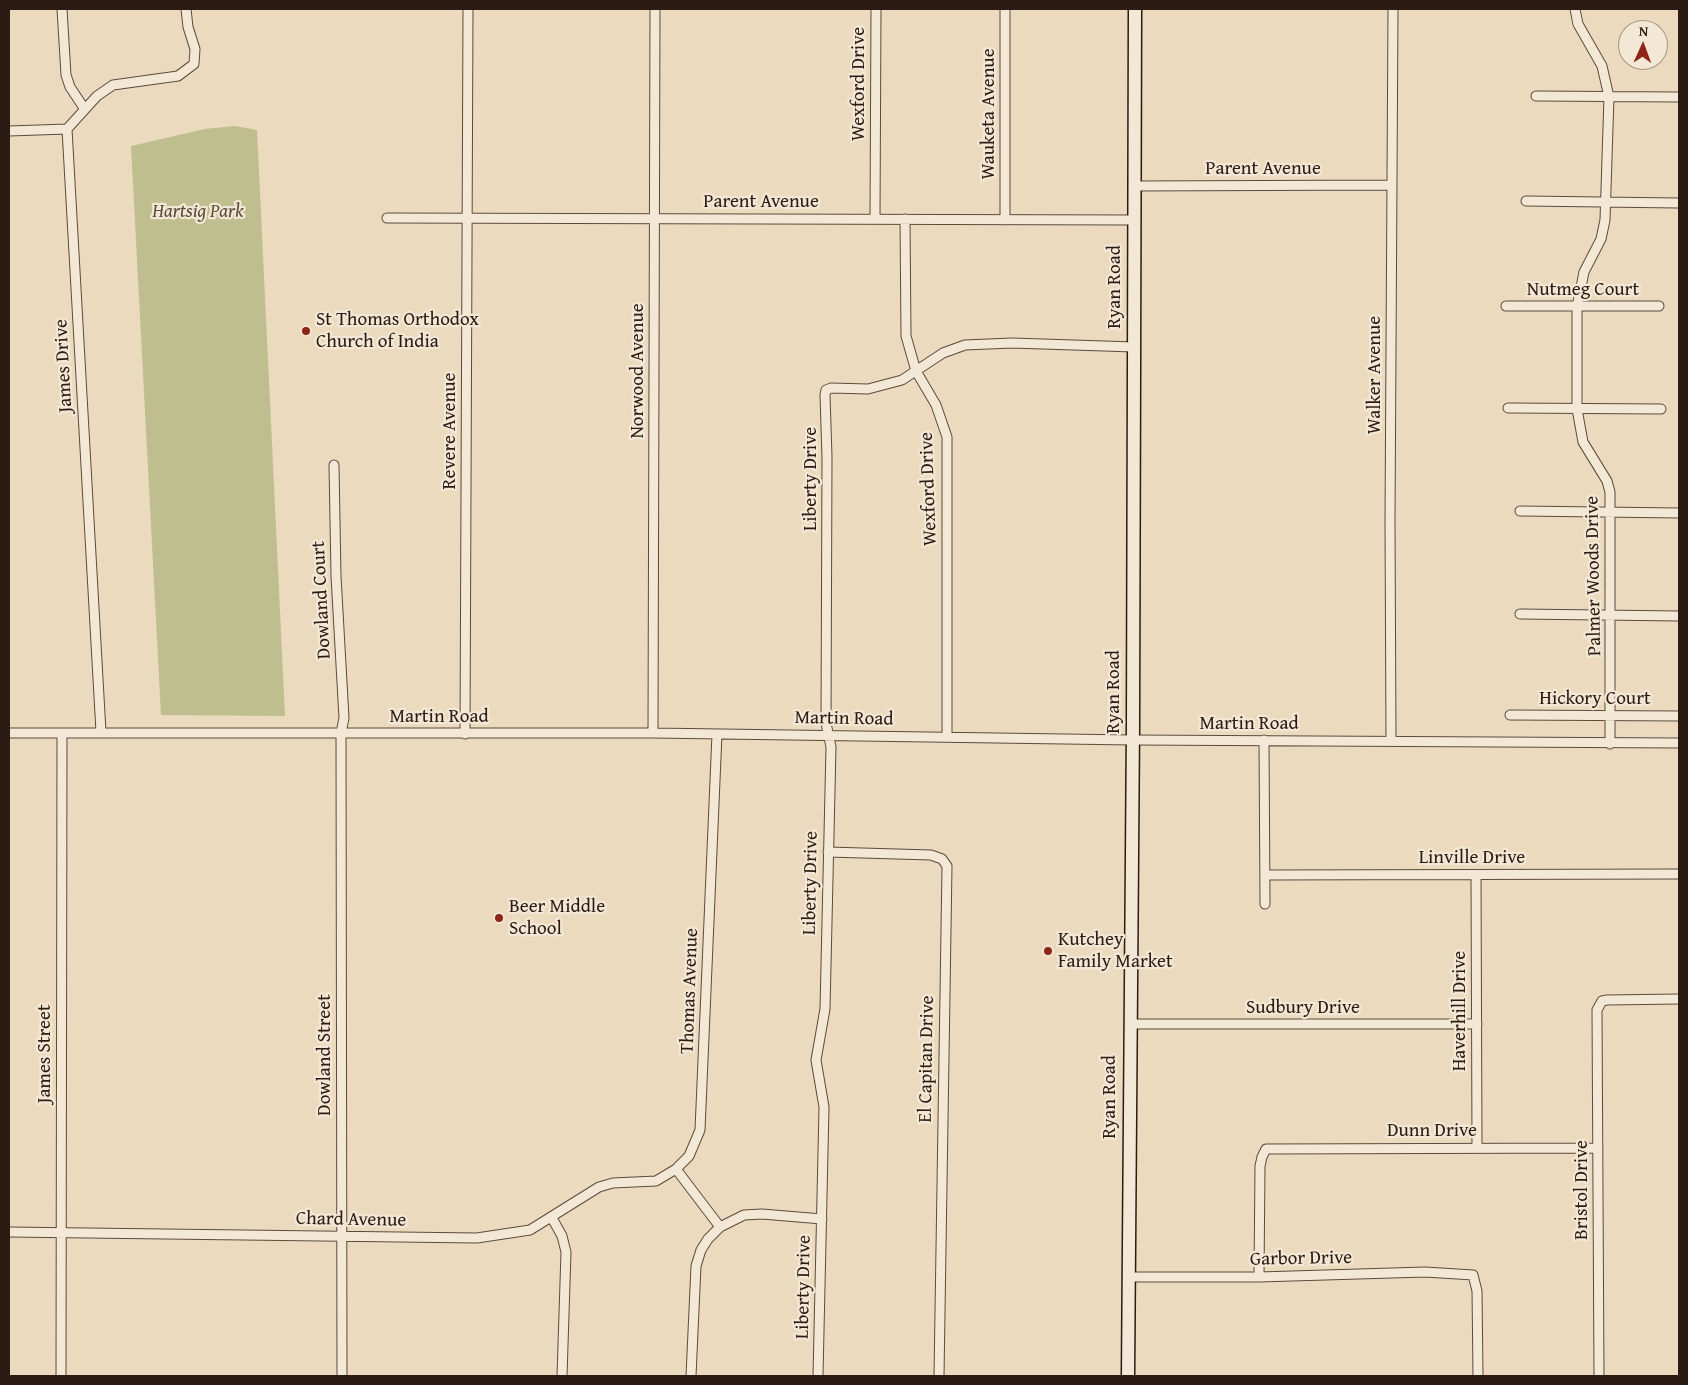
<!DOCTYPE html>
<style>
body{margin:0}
#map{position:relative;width:1688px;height:1385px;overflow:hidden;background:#ecdabe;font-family:"Gentium Book Plus",serif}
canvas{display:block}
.frame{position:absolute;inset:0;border:10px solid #2b1b12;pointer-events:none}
.north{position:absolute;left:1618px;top:20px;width:50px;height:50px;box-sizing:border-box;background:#f3e7d5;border:1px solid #a39587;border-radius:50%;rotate:2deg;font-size:14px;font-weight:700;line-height:20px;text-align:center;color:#2b1b12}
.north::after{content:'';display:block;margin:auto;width:18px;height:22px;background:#8f2418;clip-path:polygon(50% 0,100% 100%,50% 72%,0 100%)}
</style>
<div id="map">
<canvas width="1688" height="1385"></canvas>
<div class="frame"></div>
<div class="north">N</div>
</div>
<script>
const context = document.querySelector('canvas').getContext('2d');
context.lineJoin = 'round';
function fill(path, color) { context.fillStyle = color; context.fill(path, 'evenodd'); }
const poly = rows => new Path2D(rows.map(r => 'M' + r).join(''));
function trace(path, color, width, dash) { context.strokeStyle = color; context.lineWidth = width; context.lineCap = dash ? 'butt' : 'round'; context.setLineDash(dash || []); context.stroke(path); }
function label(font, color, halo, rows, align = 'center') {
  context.font = font + ' "Gentium Book Plus",serif'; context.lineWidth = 4.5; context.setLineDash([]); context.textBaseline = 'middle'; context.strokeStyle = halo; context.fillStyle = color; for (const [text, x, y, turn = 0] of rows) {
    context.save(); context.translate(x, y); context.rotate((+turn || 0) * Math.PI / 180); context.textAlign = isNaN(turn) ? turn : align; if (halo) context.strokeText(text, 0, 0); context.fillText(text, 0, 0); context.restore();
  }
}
fill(poly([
 [235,126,257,130,285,716,161,715,131,146,205,129]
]), '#bebe8e');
const minor = poly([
 [62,9,66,75,70,87,84,108],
 [1005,9,1005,220],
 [1575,9,1578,24,1602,66,1609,97,1605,220,1601,239,1584,272,1577,307,1577,409,1583,442,1607,481,1610,492,1610,744],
 [1536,96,1677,97],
 [9,131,67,129],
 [1134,186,1392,185],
 [1526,201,1678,203],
 [387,218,1134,220],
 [875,219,876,9],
 [905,219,906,336,916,371,936,405,947,437,947,736],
 [1506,306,1659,306],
 [1508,408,1661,409],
 [334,465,336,576,344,718,341,733,342,1376],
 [1520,511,1679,513],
 [1520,614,1679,616],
 [1510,715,1679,716],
 [101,732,67,129,97,96,113,85,178,76,194,64,195,49,188,27,186,9],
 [9,733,653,733,1133,740,1679,743],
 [653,733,655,9],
 [465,734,468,9],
 [1264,740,1265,904],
 [1391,741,1390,520,1393,9],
 [828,852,931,855,942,859,947,866,939,1376],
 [1265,875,1679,874],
 [1476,875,1477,1147],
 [1130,1024,1477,1024],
 [676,1169,720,1227],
 [552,1218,562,1236,566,1252,562,1376],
 [9,1232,477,1238,530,1230,599,1187,613,1183,656,1181,676,1169,689,1156,700,1130,717,734],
 [1128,1277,1259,1277,1425,1272,1473,1275,1477,1291,1478,1376],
 [1259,1277,1260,1166,1262,1157,1266,1149,1598,1148],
 [61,1376,62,733],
 [691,1376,696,1266,701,1250,708,1239,720,1227,744,1215,762,1214,822,1219],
 [818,1376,824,1107,816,1060,825,1009,831,747,826,723,827,457,825,395,826,390,831,388,868,389,902,380,943,353,965,345,1012,343,1134,347],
 [1599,1376,1597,1010,1602,1001,1607,1000,1679,999]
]);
const secondary = poly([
 [1128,1376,1133,725,1135,9]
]);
trace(minor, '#5b4b3d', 11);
trace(secondary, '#2b1b12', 15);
trace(minor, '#f3e7d5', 9);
trace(secondary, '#f3e7d5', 12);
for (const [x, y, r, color] of [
 [306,331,5,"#8f2418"],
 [499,918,5,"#8f2418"],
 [1048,951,5,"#8f2418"]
]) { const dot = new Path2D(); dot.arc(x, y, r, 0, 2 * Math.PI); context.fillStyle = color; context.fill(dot); trace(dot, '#f3e7d5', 2); }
label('19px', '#2b1b12', '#f3e7d5', [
 ["Wexford Drive",859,84,-90],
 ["Wauketa Avenue",989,114,-90],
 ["Parent Avenue",1263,169],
 ["Parent Avenue",761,202],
 ["Ryan Road",1115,287,-90],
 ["Nutmeg Court",1583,290],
 ["James Drive",64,366,-93],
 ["Norwood Avenue",638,371,-90],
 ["Walker Avenue",1375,375,-90],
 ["Revere Avenue",450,431,-90],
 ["Liberty Drive",811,479,-90],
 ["Wexford Drive",929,489,-92],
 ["Palmer Woods Drive",1594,576,-91],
 ["Dowland Court",322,600,-93],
 ["Ryan Road",1114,692,-90],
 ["Hickory Court",1595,699],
 ["Martin Road",439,717],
 ["Martin Road",844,719,1],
 ["Martin Road",1249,724],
 ["Linville Drive",1472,858],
 ["Liberty Drive",811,883,-89],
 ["Thomas Avenue",690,991,-88],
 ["Sudbury Drive",1303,1008],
 ["Haverhill Drive",1460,1011,-90],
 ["James Street",45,1054,-90],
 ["Dowland Street",325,1055,-90],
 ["El Capitan Drive",927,1059,-89],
 ["Ryan Road",1110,1097,-90],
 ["Dunn Drive",1432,1131],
 ["Bristol Drive",1582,1190,-90],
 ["Chard Avenue",351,1220,1],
 ["Garbor Drive",1301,1259,-1],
 ["Liberty Drive",804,1287,-89]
]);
label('italic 19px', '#574c37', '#f3e7d5', [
 ["Hartsig Park",198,212]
]);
label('19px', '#2b1b12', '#f3e7d5', [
 ["St Thomas Orthodox",316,320],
 ["Church of India",316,342],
 ["Beer Middle",509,907],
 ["School",509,929],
 ["Kutchey",1058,940],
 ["Family Market",1058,962]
], 'left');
</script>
